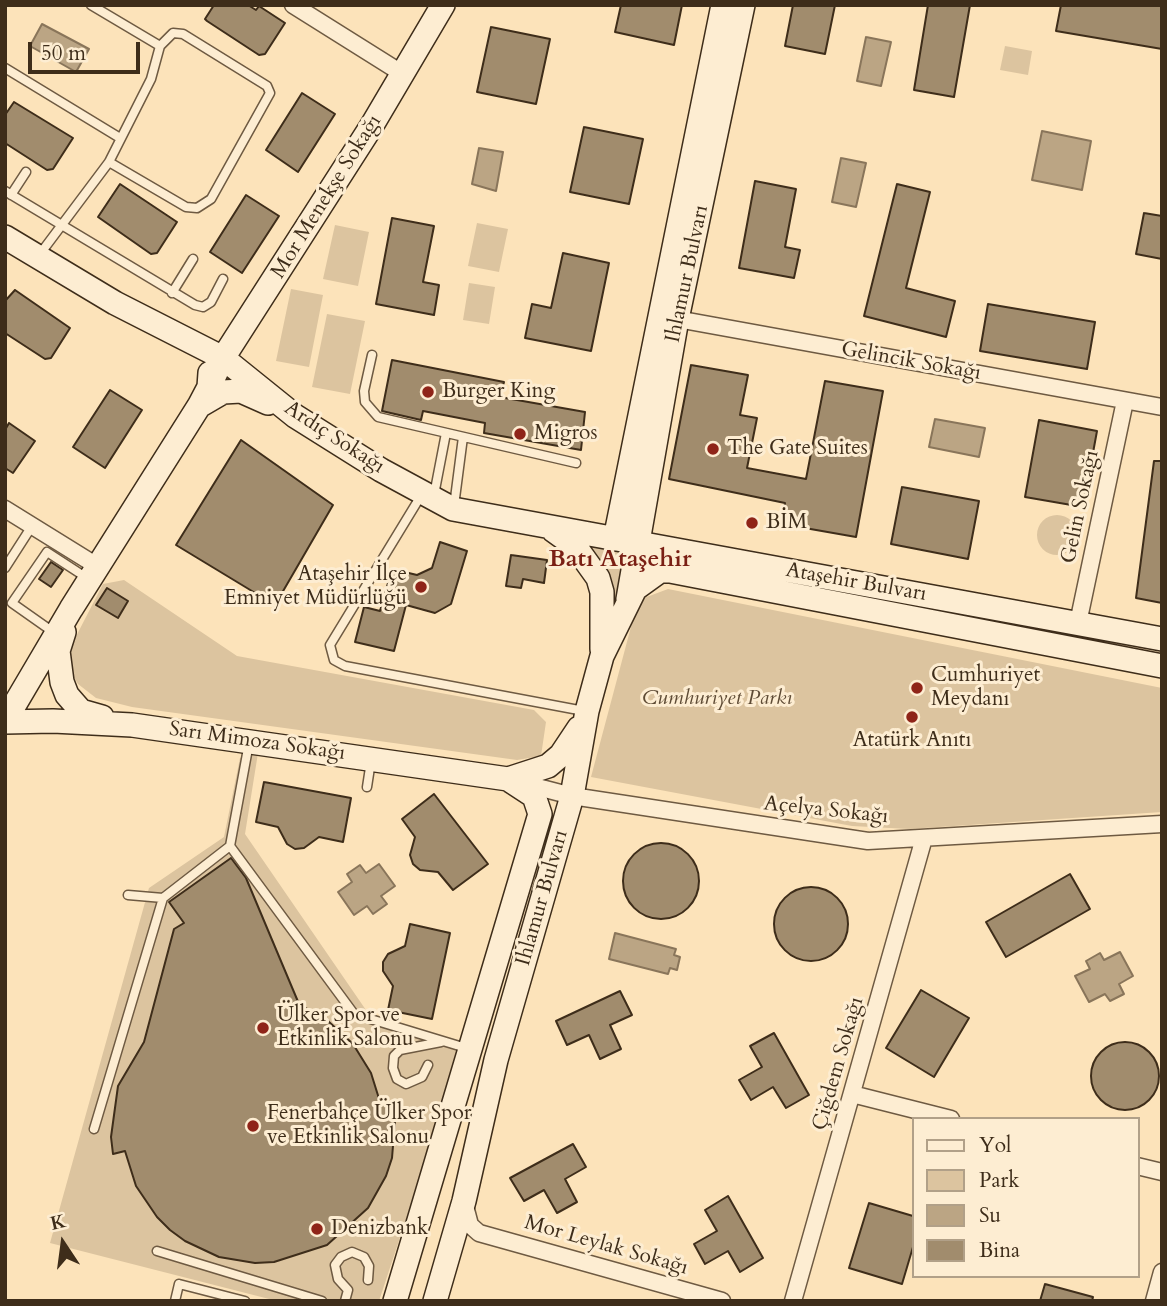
<!DOCTYPE html>
<meta charset="utf-8">
<style>
body{margin:0}
#map{position:relative;width:1167px;height:1306px;overflow:hidden;background:#fce3ba;font-family:Cardo,serif}
canvas{display:block}
.frame{position:absolute;inset:0;border:7px solid #3e2d1a;pointer-events:none}
.legend{position:absolute;left:912px;top:1117px;width:228px;height:161px;box-sizing:border-box;background:#fdedd2;border:2px solid #b1a088;margin:0;padding:9px 12px;list-style:none;font-size:21px;color:#3e2d1a}
.legend li{display:flex;align-items:center;gap:14px;height:35px}
.legend b{width:35px;border:2px solid #b1a088}
.north{position:absolute;left:28px;top:1208px;width:70px;height:70px;-webkit-text-stroke:5px #fdedd2;paint-order:stroke;rotate:347deg;font-size:19px;font-weight:700;line-height:28px;text-align:center;color:#3e2d1a}
.north::after{content:'';display:block;margin:auto;width:24px;height:32px;background:#3e2d1a;clip-path:polygon(50% 0,100% 100%,50% 72%,0 100%)}
.scale{position:absolute;left:28px;top:42px;width:112px;height:32px;box-sizing:border-box;border:4px solid #3e2d1a;border-top:0;padding-left:9px;font-size:21px;line-height:24px;white-space:nowrap;color:#3e2d1a;-webkit-text-stroke:5px #fdedd2;paint-order:stroke}
</style>
<div id="map">
<canvas width="1167" height="1306"></canvas>
<div class="frame"></div>
<ul class="legend">
<li><b style="height:9px;background:#fdedd2"></b>Yol</li>
<li><b style="height:19px;background:#dcc49f"></b>Park</li>
<li><b style="height:19px;background:#bba584"></b>Su</li>
<li><b style="height:19px;background:#a18c6d"></b>Bina</li>
</ul>
<div class="north">K</div>
<div class="scale">50 m</div>
</div>
<script>
const context = document.querySelector('canvas').getContext('2d');
context.lineJoin = 'round';
function fill(path, color) { context.fillStyle = color; context.fill(path, 'evenodd'); }
const poly = rows => new Path2D(rows.map(r => 'M' + r).join(''));
function trace(path, color, width, dash) { context.strokeStyle = color; context.lineWidth = width; context.lineCap = dash ? 'butt' : 'round'; context.setLineDash(dash || []); context.stroke(path); }
function label(font, color, halo, rows, align = 'center') {
  context.font = font + ' Cardo,serif'; context.lineWidth = 6; context.setLineDash([]); context.textBaseline = 'middle'; context.strokeStyle = halo; context.fillStyle = color; for (const [text, x, y, turn = 0] of rows) {
    context.save(); context.translate(x, y); context.rotate((+turn || 0) * Math.PI / 180); context.textAlign = isNaN(turn) ? turn : align; if (halo) context.strokeText(text, 0, 0); context.fillText(text, 0, 0); context.restore();
  }
}
fill(poly([
 [1005,46,1032,51,1028,75,1000,70],
 [477,223,508,229,499,272,468,266],
 [335,225,369,232,358,286,323,279],
 [469,283,495,287,489,324,463,320],
 [291,289,323,295,309,367,276,361],
 [327,314,365,321,350,394,312,387],
 '1037 535a20 20 0 1 1 40 0a20 20 0 1 1-40 0Z',
 [584,544,630,553,614,609,605,565],
 [124,580,237,656,534,710,546,722,541,756,517,760,132,707,96,698,78,684,68,668,69,650,103,584],
 [668,589,1162,688,1162,812,909,829,852,826,591,777,636,608,644,598],
 [258,753,245,834,368,1013,464,1044,379,1301,277,1301,50,1243,149,888,224,837,240,758]
]), '#dcc49f');
const water = poly([
 [42,24,89,49,76,72,30,46,42,24],
 [866,37,891,42,881,86,857,81,866,37],
 [1042,131,1091,141,1082,190,1032,180,1042,131],
 [479,148,503,152,496,191,472,184,479,148],
 [841,158,866,163,856,207,832,202,841,158],
 [935,419,985,428,979,457,929,447,935,419],
 [379,864,395,886,381,896,387,904,373,914,367,906,354,915,338,892,352,882,347,874,360,865,366,873,379,864],
 [615,933,676,949,674,955,680,957,677,970,670,968,668,974,609,959,615,933],
 [1120,952,1133,976,1119,984,1124,994,1110,1001,1105,994,1089,1002,1075,976,1090,969,1086,961,1100,953,1104,960,1120,952]
]);
fill(water, '#bba584');
trace(water, '#89755a', 2);
const building = poly([
 [214,5,248,5,256,10,259,6,285,23,265,54,259,55,207,21,205,19,214,5],
 [621,5,682,5,674,45,615,32,621,5],
 [793,5,835,5,825,54,785,46,793,5],
 [928,5,970,5,954,97,914,90,928,5],
 [1061,5,1162,5,1162,49,1056,31,1061,5],
 [491,27,550,39,536,104,477,92,491,27],
 [302,93,335,114,298,172,266,150,302,93],
 [14,102,73,138,53,169,47,170,5,143,5,115,14,102],
 [584,127,643,139,629,204,570,192,584,127],
 [755,181,796,189,785,247,800,250,794,278,739,268,755,181],
 [120,184,177,222,157,253,151,254,98,217,120,184],
 [897,184,930,192,906,288,955,301,946,337,864,316,897,184],
 [246,195,279,216,242,273,210,252,246,195],
 [1144,213,1162,216,1162,259,1136,254,1144,213],
 [392,218,434,226,423,282,439,285,434,315,376,304,392,218],
 [563,253,609,263,591,351,525,338,532,304,551,308,563,253],
 [15,290,70,328,51,358,45,359,5,333,5,301,15,290],
 [988,304,1095,322,1087,369,980,351,988,304],
 [392,360,504,382,500,397,585,412,581,450,484,433,485,423,423,411,421,420,382,411,392,360],
 [691,365,748,375,740,415,757,418,747,468,806,479,825,381,883,391,856,537,782,524,785,503,669,479,691,365],
 [110,390,142,410,105,468,73,447,110,390],
 [1039,420,1097,431,1083,507,1025,497,1039,420],
 [9,423,35,441,13,473,5,468,5,430,9,423],
 [241,440,333,505,275,605,176,545,241,440],
 [1154,461,1162,461,1162,603,1136,598,1154,461],
 [902,487,979,501,968,559,891,544,902,487],
 [440,542,467,551,451,604,435,613,406,605,394,651,355,642,364,607,380,611,392,569,417,575,432,568,440,542],
 [511,555,547,560,544,583,523,579,521,588,506,586,511,555],
 [51,562,63,570,51,587,39,579,51,562],
 [107,588,128,601,118,618,96,605,107,588],
 [264,782,351,798,343,842,319,837,304,848,295,849,287,844,278,827,256,822,264,782],
 [434,794,488,864,453,890,438,872,420,870,413,864,410,855,415,837,402,819,434,794],
 '623 881a38 38 0 1 1 76 0a38 38 0 1 1-76 0Z',
 [231,858,246,878,299,1004,328,1021,353,1044,371,1073,381,1105,392,1103,395,1121,392,1158,386,1176,368,1208,327,1245,274,1262,255,1263,219,1257,185,1241,170,1230,157,1217,136,1186,125,1151,113,1154,111,1137,118,1086,144,1042,174,929,184,923,169,902,231,858],
 [1070,874,1090,909,1006,957,986,922,1070,874],
 '774 924a37 37 0 1 1 74 0a37 37 0 1 1-74 0Z',
 [410,924,450,933,432,1019,388,1010,393,986,383,971,383,962,388,954,405,946,410,924],
 [921,990,969,1018,934,1077,886,1048,921,990],
 [620,991,632,1015,610,1025,621,1049,600,1059,589,1035,567,1045,556,1021,620,991],
 [774,1033,809,1095,786,1108,773,1087,751,1100,739,1080,762,1067,750,1046,774,1033],
 '1091 1076a34 34 0 1 1 68 0a34 34 0 1 1-68 0Z',
 [573,1144,586,1167,565,1179,577,1202,557,1213,544,1190,524,1201,510,1178,573,1144],
 [728,1196,763,1258,740,1272,728,1251,705,1264,694,1244,717,1231,705,1210,728,1196],
 [869,1203,913,1216,913,1247,902,1284,849,1268,869,1203],
 [1045,1284,1093,1297,1092,1301,1040,1301,1045,1284]
]);
fill(building, '#a18c6d');
trace(building, '#3e2d1a', 2);
const lane = poly([
 [91,5,160,46],
 [5,68,120,138],
 [5,191,195,305,203,307,211,302,223,279],
 [11,195,26,172],
 [40,254,109,162,151,79,160,46,173,33,183,34,267,86,270,93,211,199,197,208,186,207,109,162],
 [172,293,193,259],
 [372,355,364,391,365,402,378,417,576,463],
 [422,494,330,645,334,660,345,666,584,711],
 [434,495,446,433],
 [454,506,463,437],
 [5,568,32,526],
 [56,634,12,603,47,552,87,578],
 [367,787,371,761],
 [230,846,249,743],
 [128,895,163,898],
 [428,1065,422,1077,406,1084,397,1079,393,1068,394,1056,400,1050,441,1042],
 [94,1129,163,898,230,846,354,1014,466,1048],
 [157,1251,322,1301],
 [175,1301,179,1284,245,1301],
 [345,1301,348,1290,338,1279,335,1265,341,1257,352,1252,364,1257,369,1266,368,1280]
]);
const street = poly([
 [293,5,403,74],
 [677,319,1162,407],
 [5,509,97,566],
 [1078,623,1125,401],
 [522,783,572,796,868,841,1162,824],
 [852,1094,951,1119],
 [1137,1166,1162,1172],
 [464,1202,470,1225,479,1233,722,1301],
 [793,1301,924,838],
 [1154,1301,1162,1272]
]);
const secondary = poly([
 [5,237,115,303,223,358,295,416,381,470,453,509,1162,639],
 [209,387,223,358,371,127,443,5],
 [199,406,223,392,241,391,268,403],
 [554,531,575,546,598,578,602,592,602,649],
 [615,539,723,5],
 [628,599,677,319,743,5],
 [64,632,58,651,62,682,67,695,81,711,102,717],
 [5,721,71,609,199,406,209,387,210,373],
 [5,722,53,721,132,725,508,779,548,766,561,755,579,728],
 [395,1301,540,814,534,796,508,779],
 [435,1301,464,1201,496,1060,572,796,587,711,602,656,635,589,660,571,670,571,1162,666]
]);
trace(lane, '#6e5a42', 11);
trace(street, '#6e5a42', 19);
trace(secondary, '#3e2d1a', 26);
trace(lane, '#fdedd2', 8);
trace(street, '#fdedd2', 16);
trace(secondary, '#fdedd2', 23);
for (const [x, y, r, color] of [
 [428,392,7,"#8f2418"],
 [520,434,7,"#8f2418"],
 [713,449,7,"#8f2418"],
 [752,523,7,"#8f2418"],
 [421,587,7,"#8f2418"],
 [917,688,7,"#8f2418"],
 [912,717,7,"#8f2418"],
 [263,1028,7,"#8f2418"],
 [253,1126,7,"#8f2418"],
 [317,1229,7,"#8f2418"]
]) { const dot = new Path2D(); dot.arc(x, y, r, 0, 2 * Math.PI); context.fillStyle = color; context.fill(dot); trace(dot, '#fdedd2', 2.5); }
label('21px', '#3e2d1a', '#fdedd2', [
 ["Mor Menekşe Sokağı",327,197,-58],
 ["Ihlamur Bulvarı",688,274,-78],
 ["Gelincik Sokağı",911,362,10],
 ["Ardıç Sokağı",334,438,33],
 ["Gelin Sokağı",1081,507,-78],
 ["Ataşehir Bulvarı",856,583,10],
 ["Sarı Mimoza Sokağı",257,742,8],
 ["Açelya Sokağı",826,811,6],
 ["Ihlamur Bulvarı",543,898,-74],
 ["Çiğdem Sokağı",839,1064,-74],
 ["Mor Leylak Sokağı",606,1246,16]
]);
label('21px', '#3e2d1a', '#fdedd2', [
 ["Burger King",442,392],
 ["Migros",534,434],
 ["The Gate Suites",727,449],
 ["BİM",766,523],
 ["Ataşehir İlçe",407,575,"right"],
 ["Emniyet Müdürlüğü",407,599,"right"],
 ["Cumhuriyet",931,676],
 ["Meydanı",931,700],
 ["Atatürk Anıtı",912,741,"center"],
 ["Ülker Spor ve",277,1016],
 ["Etkinlik Salonu",277,1040],
 ["Fenerbahçe Ülker Spor",267,1114],
 ["ve Etkinlik Salonu",267,1138],
 ["Denizbank",331,1229]
], 'left');
label('italic 21px', '#5e4b35', '#fdedd2', [
 ["Cumhuriyet Parkı",717,699]
]);
label('bold 24px', '#7a1f14', '#fdedd2', [
 ["Batı Ataşehir",620,560]
]);
</script>
